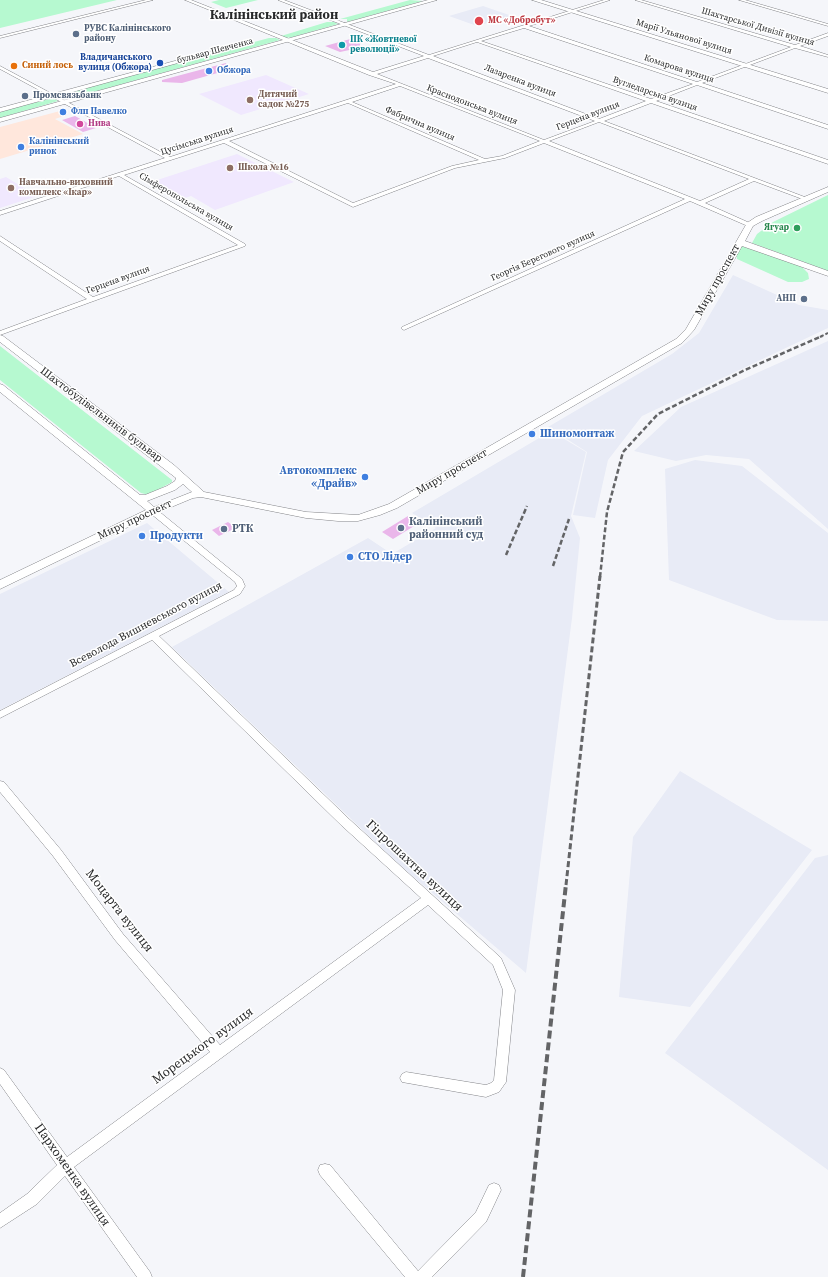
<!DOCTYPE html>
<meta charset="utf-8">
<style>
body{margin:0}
canvas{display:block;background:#f5f6fa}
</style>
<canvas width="828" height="1277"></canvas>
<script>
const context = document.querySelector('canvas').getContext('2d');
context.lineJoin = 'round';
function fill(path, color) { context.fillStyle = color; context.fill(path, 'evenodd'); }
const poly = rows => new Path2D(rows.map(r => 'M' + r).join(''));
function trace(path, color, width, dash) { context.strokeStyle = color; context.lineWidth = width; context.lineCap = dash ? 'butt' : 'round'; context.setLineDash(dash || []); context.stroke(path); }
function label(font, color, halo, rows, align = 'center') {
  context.font = font + ' "Source Serif 4",serif'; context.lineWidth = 3; context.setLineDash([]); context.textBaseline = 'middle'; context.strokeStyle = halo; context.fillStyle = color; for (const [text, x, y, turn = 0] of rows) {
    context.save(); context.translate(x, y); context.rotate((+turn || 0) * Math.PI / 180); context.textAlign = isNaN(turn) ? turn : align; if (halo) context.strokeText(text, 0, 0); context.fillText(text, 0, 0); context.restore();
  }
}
fill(poly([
 [60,111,67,115,55,119,83,134,0,159,0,127]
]), '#ffe7dc');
fill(poly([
 [483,6,512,16,477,26,449,16],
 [733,275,799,305,828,310,828,328,642,416,608,460,595,518,573,515,587,452,548,427,672,354,699,333],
 [828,341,828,529,749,459,706,455,676,461,634,451,681,407],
 [551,431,586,452,571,516,580,538,572,618,526,973,396,862,172,647,368,538,392,554,436,528,412,513],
 [695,460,742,466,828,533,828,621,777,620,669,580,665,469],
 [147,523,229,592,0,710,0,594],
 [680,771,812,850,690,1007,619,997,633,837],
 [828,855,828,1170,665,1053,815,858]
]), '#e8ebf6');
fill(poly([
 [266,75,309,94,241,115,199,94],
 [237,154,294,182,215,210,191,196,179,200,148,183],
 [6,177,37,196,0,208,0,179]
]), '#f0e8fe');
fill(poly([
 [0,0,117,0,0,28],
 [219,0,258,0,226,8,211,2],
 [410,0,423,1,347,22,347,19,340,19],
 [327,22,334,22,338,24,293,37,284,38,281,36],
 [269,38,276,38,280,40,76,97,69,99,61,97,69,92],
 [53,98,58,101,0,118,0,111],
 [828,195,828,271,752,243,757,234,773,222],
 [741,246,798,263,808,273,809,279,802,282,788,282,737,259,736,254],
 [0,346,172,480,172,482,150,494,145,494,141,493,0,380]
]), '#b6f9d0');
fill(poly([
 [354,38,361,41,359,48,340,52,325,46],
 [226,63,228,70,182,83,162,82,162,80],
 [75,116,84,121,96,128,83,132,62,120],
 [408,516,419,523,393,539,382,532],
 [228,522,236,528,219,536,212,530]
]), '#eab6ea');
const street = poly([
 [146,0,153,0,0,38,0,36,146,0],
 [185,0,191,0,373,72,424,56,278,0,284,0,429,55,604,0,610,0,529,26,697,82,791,47,635,0,641,0,795,45,828,33,828,36,800,46,828,55,828,57,795,48,702,83,828,125,828,129,697,85,656,101,828,160,828,164,651,103,604,121,810,199,805,200,754,181,705,203,752,224,753,225,750,227,690,201,404,330,402,329,402,327,685,199,544,143,505,158,455,168,353,207,224,143,124,175,245,244,245,246,0,335,0,331,87,299,0,241,0,236,93,297,238,245,119,176,0,215,0,211,165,158,0,69,0,66,170,157,396,84,369,75,185,0],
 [524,28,693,84,651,99,481,41,524,28],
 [477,42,646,101,599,119,433,56,477,42],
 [428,58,595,121,544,140,377,74,428,58],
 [400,86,540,141,502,156,485,159,352,102,400,86],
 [348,103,479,160,452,166,353,203,229,141,348,103],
 [599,122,749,179,700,201,549,141,599,122],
 [739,0,745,0,828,24,828,26,739,0],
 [150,509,156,509,242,579,245,586,240,594,159,636,349,819,501,958,515,990,506,1082,499,1092,486,1097,402,1082,400,1078,402,1074,406,1072,486,1085,491,1083,494,1080,503,990,493,965,428,905,74,1167,150,1272,152,1277,137,1277,65,1176,37,1204,0,1228,0,1213,27,1194,57,1165,0,1084,0,1068,4,1070,67,1157,210,1052,115,940,53,856,0,792,0,781,4,782,61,850,123,934,220,1045,421,898,341,825,152,640,0,718,0,711,234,590,237,586,235,582,150,513,149,511,150,509],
 [325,1164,330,1165,418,1271,476,1212,489,1185,494,1183,499,1185,501,1190,486,1222,432,1277,405,1277,320,1175,318,1170,320,1165,325,1164]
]);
const secondary = poly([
 [428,0,437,0,0,122,0,118,428,0],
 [532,0,541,0,828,89,828,93,532,0],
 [238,44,243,45,0,112,0,108,238,44],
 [828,187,828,192,762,221,753,226,745,241,828,271,828,276,742,246,694,330,682,343,397,508,380,515,358,521,338,521,306,518,201,497,193,498,157,513,0,589,0,580,146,510,0,392,0,384,3,385,140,495,145,495,167,486,175,481,176,478,0,342,0,335,3,336,174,465,204,492,306,512,358,515,389,504,676,339,686,329,747,223,756,217,828,187],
 [183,484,192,492,154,507,147,501,175,490,183,484]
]);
trace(street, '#838488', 1);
trace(secondary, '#838488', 1);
fill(street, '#fff');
fill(secondary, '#fff');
trace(poly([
 [820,337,828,333]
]), '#636466', 2, [4, 2]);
trace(poly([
 [506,555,527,506],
 [553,566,569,519],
 [600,577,607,512,623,452,658,414,745,370,822,336]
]), '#636466', 2.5, [5, 2.5]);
trace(poly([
 [566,885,600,576]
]), '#636466', 3, [6, 3]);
trace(poly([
 [523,1277,566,884]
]), '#636466', 4, [8, 4]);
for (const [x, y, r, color] of [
 [479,21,5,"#e0444e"],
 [76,34,4,"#5c6f8a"],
 [342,45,4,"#0f9aa8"],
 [160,63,4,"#1a4fb4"],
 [14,66,4,"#e8710a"],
 [209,71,4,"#3f7fe0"],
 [25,96,4,"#5c6f8a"],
 [250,100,4,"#8d6e63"],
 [63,112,4,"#3f7fe0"],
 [80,124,4,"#d1479c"],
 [21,147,4,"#3f7fe0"],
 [230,168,4,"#8d6e63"],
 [11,188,4,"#8d6e63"],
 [797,228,4,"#2e9e5b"],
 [804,299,4,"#5c6f8a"],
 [532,434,4,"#3f7fe0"],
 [365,477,4,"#3f7fe0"],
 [401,528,4,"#5c6f8a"],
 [224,529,4,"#5c6f8a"],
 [142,536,4,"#3f7fe0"],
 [350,557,4,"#3f7fe0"]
]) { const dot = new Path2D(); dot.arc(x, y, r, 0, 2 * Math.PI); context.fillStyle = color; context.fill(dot); trace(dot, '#fff', 1.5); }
label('bold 9px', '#be3a42', '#fff', [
 ["МС «Добробут»",488,21]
], 'left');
label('9px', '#28292a', '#fff', [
 ["Шахтарської Дивізії вулиця",758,27,16],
 ["Марії Ульянової вулиця",684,37,17],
 ["бульвар Шевченка",215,51,-15],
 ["Комарова вулиця",679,69,18],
 ["Лазаренка вулиця",520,81,21],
 ["Вугледарська вулиця",655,94,19],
 ["Краснодонська вулиця",472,105,21],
 ["Герцена вулиця",588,116,-21],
 ["Фабрична вулиця",420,124,23],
 ["Цусімська вулиця",197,141,-18],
 ["Сімферопольська вулиця",186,202,30],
 ["Георгія Берегового вулиця",543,256,-24],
 ["Герцена вулиця",118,280,-20]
]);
label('bold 9px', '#4e5e75', '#fff', [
 ["РУВС Калінінського",84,29],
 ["району",84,39],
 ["Промсвязьбанк",33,96],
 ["АНП",796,299,"right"]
], 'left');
label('bold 9px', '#0d838f', '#fff', [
 ["ПК «Жовтневої",350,40],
 ["революції»",350,50]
], 'left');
label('bold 9px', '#164399', '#fff', [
 ["Владичанського",152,58],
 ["вулиця (Обжора)",152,68]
], 'right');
label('bold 9px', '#c56008', '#fff', [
 ["Синий лось",22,66]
], 'left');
label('bold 9px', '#366cbe', '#fff', [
 ["Обжора",217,71],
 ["Флп Павелко",71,112],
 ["Калінінський",29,142],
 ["ринок",29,152]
], 'left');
label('bold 9px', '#785e54', '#fff', [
 ["Дитячий",258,95],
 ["садок №275",258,105],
 ["Школа №16",238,168],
 ["Навчально-виховний",19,183],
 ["комплекс «Ікар»",19,193]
], 'left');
label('bold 9px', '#b23c85', '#fff', [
 ["Нива",88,124]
], 'left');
label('bold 9px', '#27864d', '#fff', [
 ["Ягуар",789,228]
], 'right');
label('11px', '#28292a', '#fff', [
 ["Миру проспект",718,280,-61],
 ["Шахтобудівельників бульвар",101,415,37],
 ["Миру проспект",452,472,-30],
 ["Миру проспект",135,520,-25],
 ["Всеволода Вишневського вулиця",146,625,-28]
]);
label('bold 11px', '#366cbe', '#fff', [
 ["Шиномонтаж",540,434],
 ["Автокомплекс",357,471,"right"],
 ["«Драйв»",357,484,"right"],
 ["Продукти",150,536],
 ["СТО Лідер",358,557]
], 'left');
label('bold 11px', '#4e5e75', '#fff', [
 ["Калінінський",409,522],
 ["районний суд",409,535],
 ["РТК",232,529]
], 'left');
label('bold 13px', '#28292a', '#fff', [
 ["Калінінський район",274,16]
]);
label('13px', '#28292a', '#fff', [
 ["Гіпрошахтна вулиця",414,866,43],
 ["Моцарта вулиця",119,911,52],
 ["Морецького вулиця",203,1046,-36],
 ["Пархоменка вулиця",72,1175,55]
]);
</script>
